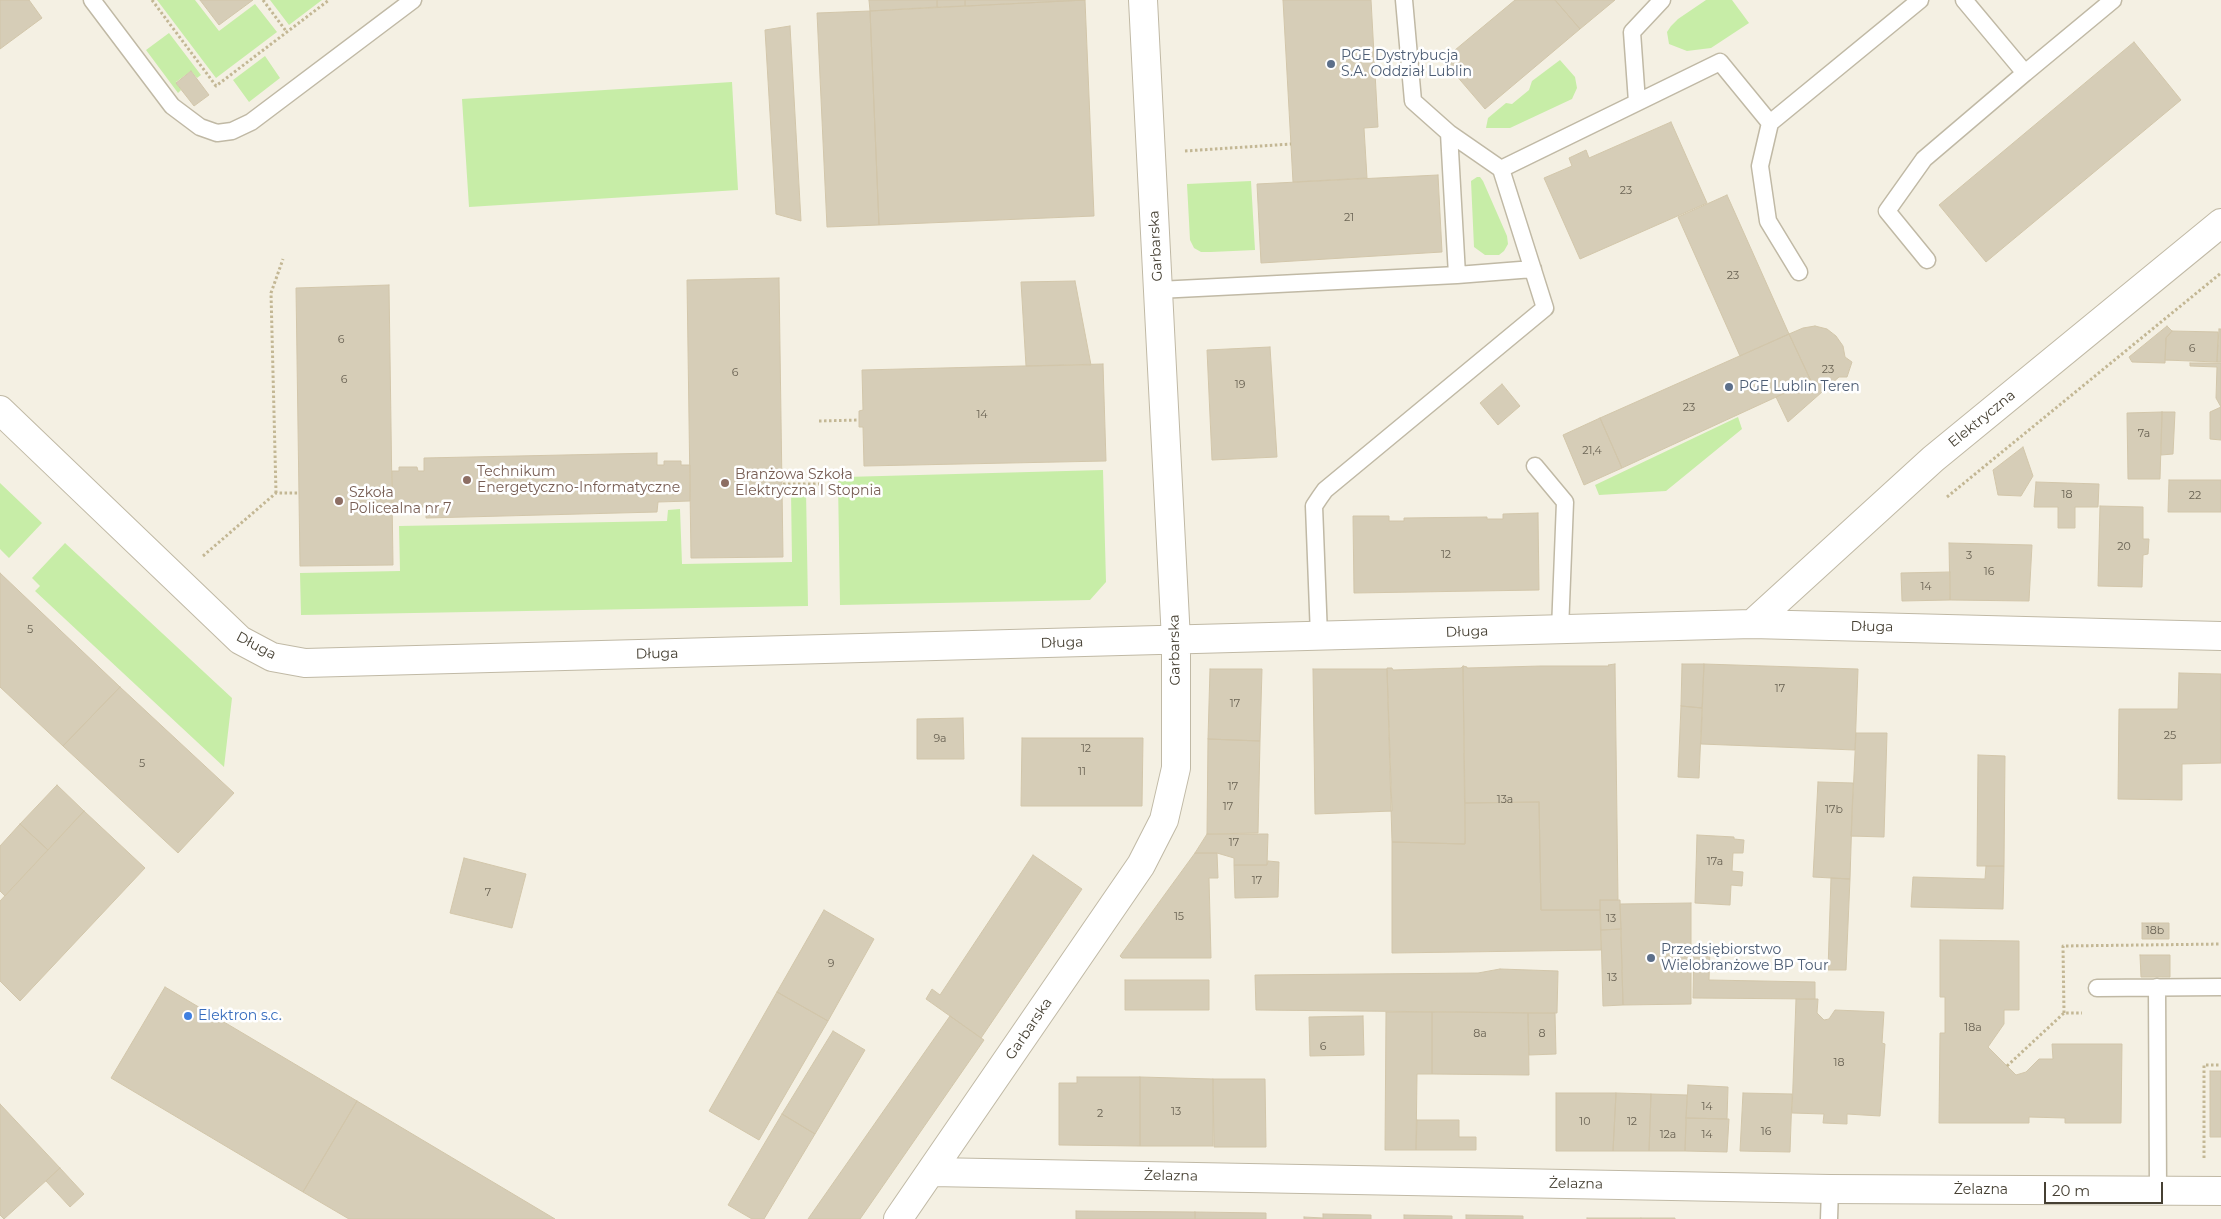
<!DOCTYPE html>
<meta charset="utf-8">
<style>
body{margin:0}
#map{position:relative;width:2221px;height:1219px;overflow:hidden;background:#f4f0e3;font-family:Montserrat,sans-serif}
canvas{display:block}
.scale{position:absolute;left:2044px;top:1182px;width:119px;height:22px;box-sizing:border-box;border:2px solid #464033;border-top:0;padding-left:6px;font-size:15px;line-height:18px;white-space:nowrap;color:#464033;-webkit-text-stroke:4px #fff;paint-order:stroke}
</style>
<div id="map">
<canvas width="2221" height="1219"></canvas>
<div class="scale">20 m</div>
</div>
<script>
const context = document.querySelector('canvas').getContext('2d');
context.lineJoin = 'round';
function fill(path, color) { context.fillStyle = color; context.fill(path, 'evenodd'); }
const poly = rows => new Path2D(rows.map(r => 'M' + r).join(''));
function trace(path, color, width, dash) { context.strokeStyle = color; context.lineWidth = width; context.lineCap = dash ? 'butt' : 'round'; context.setLineDash(dash || []); context.stroke(path); }
function label(font, color, halo, rows, align = 'center') {
  context.font = font + ' Montserrat,sans-serif'; context.lineWidth = 5; context.setLineDash([]); context.textBaseline = 'middle'; context.strokeStyle = halo; context.fillStyle = color; for (const [text, x, y, turn = 0] of rows) {
    context.save(); context.translate(x, y); context.rotate((+turn || 0) * Math.PI / 180); context.textAlign = isNaN(turn) ? turn : align; if (halo) context.strokeText(text, 0, 0); context.fillText(text, 0, 0); context.restore();
  }
}
fill(poly([
 [157,0,195,0,219,31,255,4,277,32,216,78],
 [270,0,322,0,289,25],
 [1706,0,1732,0,1749,23,1711,48,1687,51,1669,44,1667,32,1671,26,1678,19],
 [169,33,201,75,197,78,191,71,176,82,181,90,178,93,146,50],
 [265,56,280,78,249,102,233,80],
 [1560,60,1575,77,1577,88,1572,99,1510,128,1486,128,1488,118,1506,103,1512,104,1529,90,1532,81],
 [732,82,738,190,469,207,462,99],
 [1477,177,1480,177,1483,181,1507,236,1508,244,1504,251,1499,255,1485,255,1474,247,1471,181],
 [1251,181,1255,250,1211,252,1201,252,1194,248,1190,240,1187,184],
 [1738,417,1742,429,1666,491,1599,495,1595,485],
 [1103,470,1106,582,1090,600,840,605,838,481,845,477],
 [0,483,42,523,9,558,0,549],
 [806,490,808,606,301,615,300,573,400,571,399,526,667,521,668,510,680,509,682,564,792,562,791,491],
 [65,543,232,698,224,767,35,591,40,586,32,578]
]), '#c7eda7');
const building = poly([
 [0,0,29,0,42,18,0,49,0,0],
 [200,0,253,0,219,25,200,0],
 [869,0,937,0,937,7,870,11,869,0],
 [937,0,965,0,965,6,937,7,937,0],
 [965,0,1085,0,965,6,965,0],
 [1085,0,1094,216,879,225,870,11,1085,0],
 [1283,0,1371,0,1378,127,1364,128,1367,178,1293,182,1283,0],
 [1515,0,1555,0,1580,29,1485,109,1443,60,1515,0],
 [1555,0,1615,0,1580,29,1555,0],
 [870,11,879,225,827,227,817,13,870,11],
 [790,26,801,221,776,214,765,30,790,26],
 [2134,42,2181,100,1986,262,1939,205,2134,42],
 [191,71,209,95,194,106,176,83,191,71],
 [1671,122,1707,203,1580,259,1544,178,1572,166,1569,158,1586,150,1589,158,1671,122],
 [1438,175,1442,252,1261,263,1257,184,1438,175],
 [1727,195,1789,334,1740,356,1678,217,1727,195],
 [779,278,783,557,691,558,687,280,779,278],
 [1075,281,1091,365,1026,366,1021,282,1075,281],
 [389,285,393,565,300,566,296,288,389,285],
 [1815,326,1827,329,1836,336,1843,346,1845,357,1852,362,1847,377,1839,377,1788,422,1776,397,1811,381,1789,334,1803,328,1815,326],
 [2167,326,2172,331,2166,338,2165,363,2132,362,2129,357,2167,326],
 [2219,329,2221,329,2221,362,2217,362,2219,329],
 [2172,331,2218,332,2217,362,2165,360,2166,338,2172,331],
 [1789,334,1811,381,1622,468,1600,418,1789,334],
 [1270,347,1277,457,1212,460,1207,350,1270,347],
 [2190,363,2221,363,2221,440,2210,439,2210,412,2221,407,2216,398,2217,367,2190,366,2190,363],
 [1103,364,1106,461,864,466,863,427,859,427,859,411,863,410,862,370,1103,364],
 [1502,384,1520,406,1498,425,1480,403,1502,384],
 [2162,412,2175,412,2173,454,2161,455,2162,412],
 [2162,412,2160,479,2128,479,2127,413,2162,412],
 [1600,418,1622,468,1584,485,1563,435,1600,418],
 [2023,447,2033,476,2021,496,1998,495,1993,470,2023,447],
 [657,453,657,465,664,465,664,461,681,461,681,465,690,465,690,501,658,502,657,512,426,518,426,507,393,507,392,471,399,471,399,467,417,467,418,471,424,471,424,458,657,453],
 [2169,480,2221,480,2221,512,2168,512,2169,480],
 [2036,482,2099,484,2098,507,2075,507,2075,528,2058,528,2058,507,2034,507,2036,482],
 [2100,506,2143,507,2143,539,2149,539,2148,554,2143,555,2142,587,2098,586,2100,506],
 [1538,513,1539,590,1354,593,1353,516,1389,516,1389,521,1404,521,1404,518,1487,517,1487,519,1503,519,1503,514,1538,513],
 [1949,543,2032,545,2029,601,1950,600,1949,543],
 [1950,572,1950,600,1902,601,1901,573,1950,572],
 [0,573,120,687,63,746,0,687,0,573],
 [1615,664,1618,900,1600,900,1600,910,1541,910,1539,802,1465,803,1463,666,1467,667,1467,668,1541,666,1609,666,1608,665,1615,664],
 [1682,664,1704,664,1702,708,1681,706,1682,664],
 [1704,664,1858,669,1855,750,1701,744,1704,664],
 [1463,666,1465,844,1392,842,1387,668,1392,668,1393,670,1461,668,1463,666],
 [1210,669,1262,669,1260,741,1208,739,1210,669],
 [1313,669,1387,669,1392,811,1315,814,1313,669],
 [2179,673,2221,674,2221,763,2182,764,2182,800,2118,799,2119,709,2178,709,2179,673],
 [120,687,234,793,178,853,63,746,120,687],
 [1681,706,1702,708,1699,778,1678,777,1681,706],
 [963,718,964,759,917,759,917,719,963,718],
 [1856,733,1887,733,1884,837,1851,836,1856,733],
 [1022,738,1143,738,1142,806,1021,806,1022,738],
 [1208,739,1260,741,1258,833,1207,834,1208,739],
 [1978,755,2005,756,2004,866,1977,866,1978,755],
 [1818,782,1853,783,1850,879,1813,877,1818,782],
 [57,785,84,811,48,850,20,824,57,785],
 [1539,802,1541,910,1600,910,1601,950,1392,953,1392,842,1465,844,1465,803,1539,802],
 [84,811,145,868,20,1001,0,981,0,901,84,811],
 [20,824,48,850,5,896,0,891,0,846,20,824],
 [1207,834,1268,834,1267,865,1234,865,1234,858,1217,853,1195,853,1207,834],
 [1697,835,1734,837,1734,839,1744,840,1743,853,1733,853,1732,871,1743,872,1742,886,1731,885,1730,905,1695,903,1697,835],
 [1195,853,1217,853,1218,878,1209,878,1211,958,1122,958,1120,956,1195,853],
 [1033,855,1082,889,981,1038,926,999,932,989,940,995,1033,855],
 [464,858,526,874,512,928,450,913,464,858],
 [1268,861,1279,862,1278,897,1235,898,1234,865,1267,865,1268,861],
 [1986,866,2004,866,2003,909,1911,907,1913,877,1985,879,1986,866],
 [1831,878,1850,879,1846,970,1828,970,1831,878],
 [1600,900,1620,900,1621,929,1601,930,1600,900],
 [1691,903,1691,1004,1623,1005,1620,904,1691,903],
 [824,910,874,939,828,1021,777,992,824,910],
 [2142,923,2169,923,2169,939,2142,939,2142,923],
 [1621,929,1623,1005,1603,1006,1601,930,1621,929],
 [1940,940,2019,941,2019,1010,2004,1010,2004,1024,1988,1047,2016,1075,2026,1072,2039,1059,2053,1059,2052,1044,2122,1044,2121,1123,2065,1123,2065,1118,2029,1117,2029,1123,1939,1123,1940,1033,1945,1033,1945,997,1940,997,1940,940],
 [1694,946,1710,947,1709,980,1815,982,1815,999,1693,998,1694,946],
 [2140,955,2170,955,2170,977,2141,977,2140,955],
 [1500,969,1558,971,1557,1013,1256,1010,1255,975,1478,973,1500,969],
 [1125,980,1209,980,1209,1010,1125,1010,1125,980],
 [165,987,357,1101,303,1192,111,1078,165,987],
 [777,992,828,1021,759,1140,709,1111,777,992],
 [1796,999,1818,999,1817,1013,1824,1020,1829,1019,1835,1010,1884,1012,1882,1043,1885,1044,1880,1116,1847,1114,1847,1124,1823,1123,1824,1114,1792,1113,1796,999],
 [1386,1012,1432,1012,1432,1074,1417,1074,1416,1150,1385,1150,1386,1012],
 [1432,1012,1528,1013,1529,1075,1432,1074,1432,1012],
 [1528,1013,1555,1013,1556,1054,1529,1055,1528,1013],
 [950,1016,984,1040,860,1219,808,1219,950,1016],
 [1363,1016,1364,1055,1310,1056,1309,1017,1363,1016],
 [833,1031,865,1050,815,1134,782,1114,833,1031],
 [2210,1071,2221,1071,2221,1137,2210,1137,2210,1071],
 [1077,1077,1140,1077,1140,1146,1059,1145,1059,1083,1077,1083,1077,1077],
 [1140,1077,1213,1079,1213,1146,1140,1146,1140,1077],
 [1213,1079,1265,1079,1266,1147,1214,1147,1213,1079],
 [1688,1085,1728,1087,1727,1119,1686,1118,1688,1085],
 [1556,1093,1616,1093,1613,1151,1556,1151,1556,1093],
 [1616,1093,1651,1094,1649,1151,1613,1151,1616,1093],
 [1743,1093,1792,1094,1790,1152,1740,1151,1743,1093],
 [1651,1094,1687,1095,1685,1151,1649,1151,1651,1094],
 [357,1101,555,1219,349,1219,303,1192,357,1101],
 [0,1104,60,1168,4,1219,0,1215,0,1104],
 [782,1114,815,1134,764,1219,752,1219,728,1205,782,1114],
 [1686,1118,1729,1119,1727,1152,1685,1151,1686,1118],
 [1417,1120,1459,1120,1459,1137,1476,1137,1476,1150,1416,1150,1417,1120],
 [60,1168,84,1194,70,1207,46,1181,60,1168],
 [1076,1211,1195,1212,1195,1219,1076,1219,1076,1211],
 [1195,1212,1266,1213,1266,1219,1195,1219,1195,1212],
 [1323,1214,1371,1215,1371,1219,1323,1219,1323,1214],
 [1404,1215,1452,1216,1452,1219,1404,1219,1404,1215],
 [1466,1215,1523,1216,1523,1219,1466,1219,1466,1215],
 [1304,1217,1323,1218,1323,1219,1304,1219,1304,1217],
 [1587,1218,1641,1218,1641,1219,1587,1219,1587,1218],
 [1641,1218,1675,1218,1675,1219,1641,1219,1641,1218]
]);
fill(building, '#d6cdb7');
trace(building, '#d2c6aa', 1);
const lane = poly([
 [92,0,172,106,200,127,217,133,232,131,251,122,413,0],
 [1404,0,1413,101,1449,133,1501,169,1720,62,1770,123],
 [1964,0,2025,73,2113,0],
 [1637,102,1632,32,1662,0],
 [1449,133,1457,275],
 [1927,260,1887,211,1924,159,2025,73],
 [1799,272,1768,221,1760,166,1770,123,1920,0],
 [1158,290,1457,275,1533,269],
 [1535,466,1565,502,1560,630],
 [1319,636,1314,506,1320,497,1325,490,1545,308,1501,169],
 [2157,987,2158,1191],
 [2097,988,2221,987],
 [1829,1219,1830,1189]
]);
const street = poly([
 [0,410,240,640,272,657,305,663,1752,624,2221,636],
 [1752,624,1933,459,2221,223],
 [932,1172,1830,1189,2221,1191],
 [898,1219,1141,865,1164,820,1176,768,1176,640,1143,0]
]);
trace(lane, '#c0b9a5', 19);
trace(street, '#c0b9a5', 30);
trace(poly([
 [152,0,216,86,329,0],
 [263,0,286,31],
 [1185,151,1291,144],
 [819,421,859,420],
 [783,484,820,484],
 [276,493,271,293,283,259],
 [1947,497,2221,273],
 [203,556,276,493,299,493],
 [2064,1013,2063,946,2221,944],
 [2007,1066,2064,1013,2082,1013],
 [2204,1158,2204,1065,2221,1065]
]), '#c3b794', 3, [2.5, 2.5]);
trace(lane, '#fff', 16);
trace(street, '#fff', 28);
for (const [x, y, r, color] of [
 [1331,64,5,"#5c6f8a"],
 [1729,387,5,"#5c6f8a"],
 [467,480,5,"#8d6e63"],
 [725,483,5,"#8d6e63"],
 [339,501,5,"#8d6e63"],
 [1651,958,5,"#5c6f8a"],
 [188,1016,5,"#3f7fe0"]
]) { const dot = new Path2D(); dot.arc(x, y, r, 0, 2 * Math.PI); context.fillStyle = color; context.fill(dot); trace(dot, '#fff', 2); }
label('11px', '#6a6354', null, [
 ["23",1626,191],
 ["21",1349,218],
 ["23",1733,276],
 ["6",341,340],
 ["6",2192,349],
 ["23",1828,370],
 ["6",735,373],
 ["6",344,380],
 ["19",1240,385],
 ["23",1689,408],
 ["14",982,415],
 ["7a",2144,434],
 ["21,4",1592,451],
 ["18",2067,495],
 ["22",2195,496],
 ["20",2124,547],
 ["12",1446,555],
 ["3",1969,556],
 ["16",1989,572],
 ["14",1926,587],
 ["5",30,630],
 ["17",1780,689],
 ["17",1235,704],
 ["25",2170,736],
 ["9a",940,739],
 ["12",1086,749],
 ["5",142,764],
 ["11",1082,772],
 ["17",1233,787],
 ["13a",1505,800],
 ["17",1228,807],
 ["17b",1834,810],
 ["17",1234,843],
 ["17a",1715,862],
 ["17",1257,881],
 ["7",488,893],
 ["15",1179,917],
 ["13",1611,919],
 ["18b",2155,931],
 ["9",831,964],
 ["13",1612,978],
 ["18a",1973,1028],
 ["8a",1480,1034],
 ["8",1542,1034],
 ["6",1323,1047],
 ["18",1839,1063],
 ["14",1707,1107],
 ["13",1176,1112],
 ["2",1100,1114],
 ["10",1585,1122],
 ["12",1632,1122],
 ["16",1766,1132],
 ["12a",1668,1135],
 ["14",1707,1135]
]);
label('14px', '#4e5e75', '#fff', [
 ["PGE Dystrybucja",1341,56],
 ["S.A. Oddział Lublin",1341,72],
 ["PGE Lublin Teren",1739,387],
 ["Przedsiębiorstwo",1661,950],
 ["Wielobranżowe BP Tour",1661,966]
], 'left');
label('14px', '#464033', '#fff', [
 ["Garbarska",1156,246,-93],
 ["Elektryczna",1982,419,-39],
 ["Długa",1872,627,1],
 ["Długa",1467,632,-2],
 ["Długa",1062,643,-2],
 ["Długa",256,646,28],
 ["Garbarska",1175,650,-91],
 ["Długa",657,654,-1],
 ["Garbarska",1029,1029,-56],
 ["Żelazna",1171,1176,1],
 ["Żelazna",1576,1184,1],
 ["Żelazna",1981,1190]
]);
label('14px', '#785e54', '#fff', [
 ["Technikum",477,472],
 ["Energetyczno-Informatyczne",477,488],
 ["Branżowa Szkoła",735,475],
 ["Elektryczna I Stopnia",735,491],
 ["Szkoła",349,493],
 ["Policealna nr 7",349,509]
], 'left');
label('14px', '#366cbe', '#fff', [
 ["Elektron s.c.",198,1016]
], 'left');
</script>
